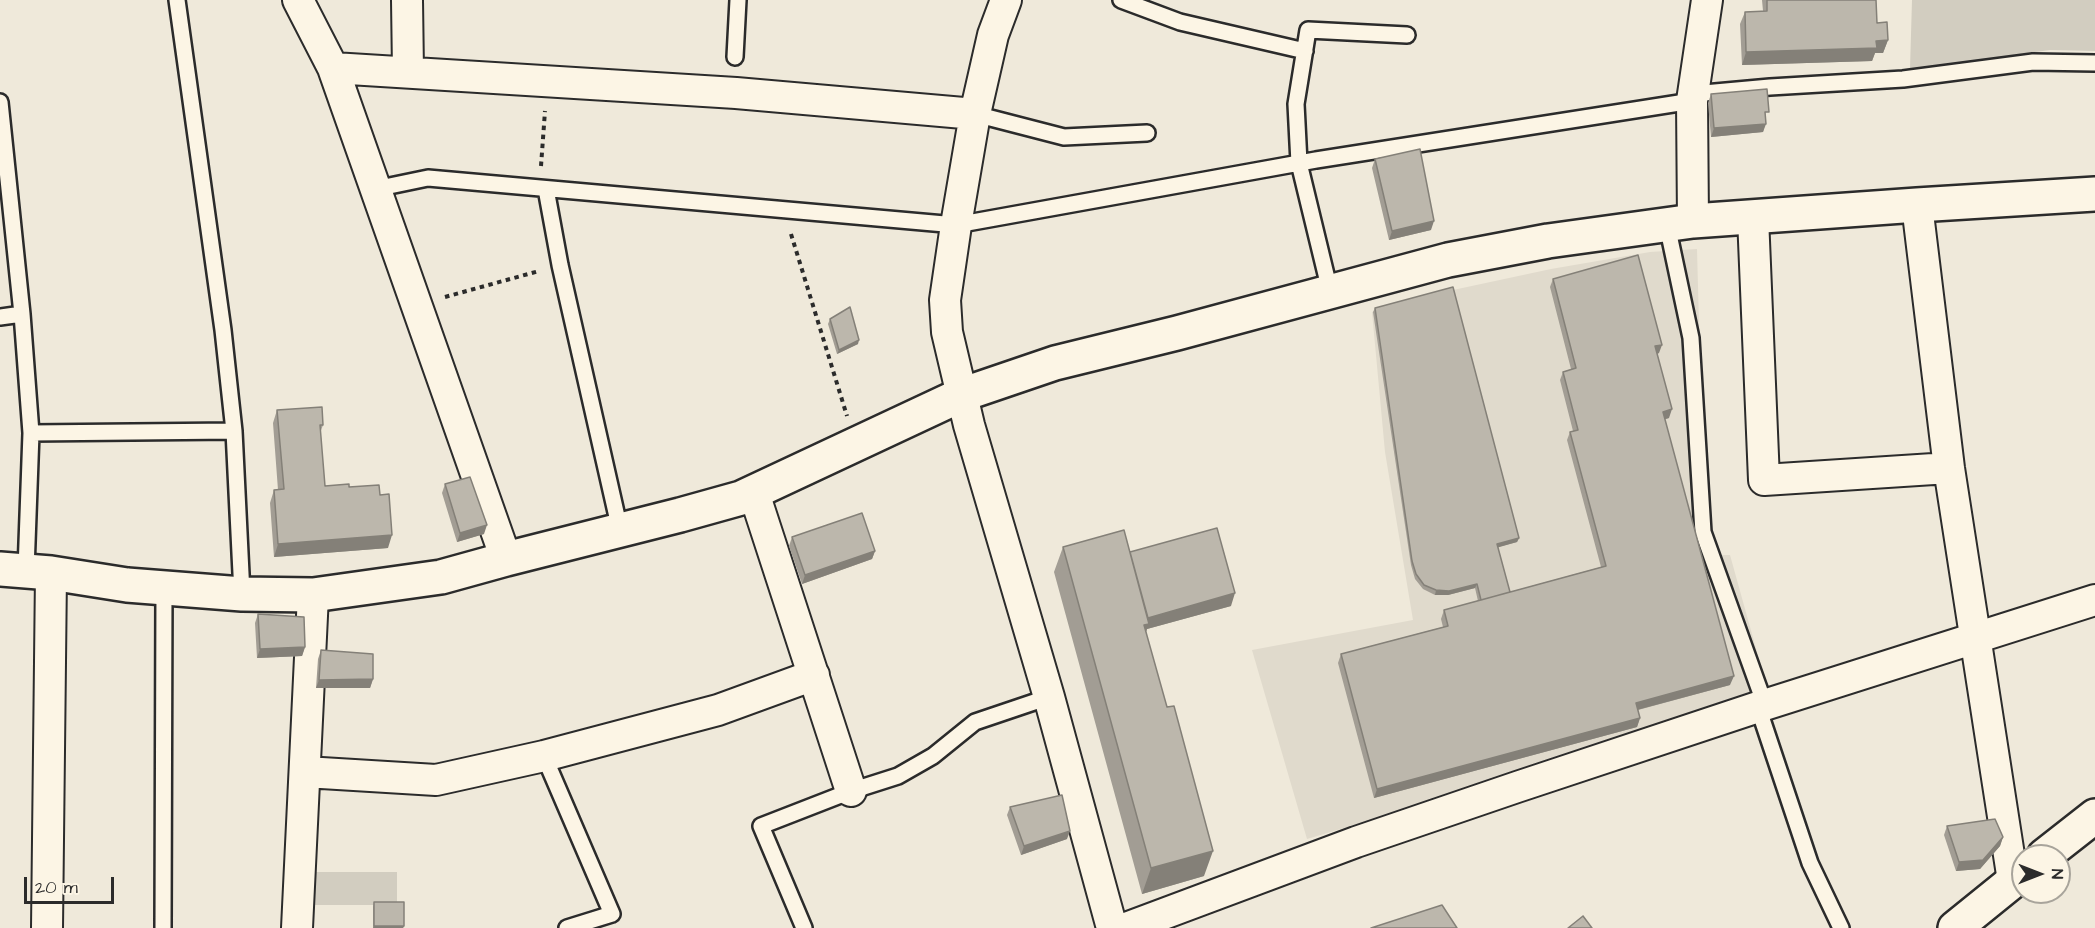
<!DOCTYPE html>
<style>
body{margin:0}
#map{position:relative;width:2095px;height:928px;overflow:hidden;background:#efe9da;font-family:"Architects Daughter",sans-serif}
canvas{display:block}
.north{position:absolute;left:2011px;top:844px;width:60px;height:60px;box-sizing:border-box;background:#fcf5e5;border:2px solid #a8a49b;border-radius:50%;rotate:90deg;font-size:16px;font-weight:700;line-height:24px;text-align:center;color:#2b2b2b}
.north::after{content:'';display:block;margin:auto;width:21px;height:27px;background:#2b2b2b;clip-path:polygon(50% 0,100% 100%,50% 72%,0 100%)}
.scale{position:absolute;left:24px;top:877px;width:90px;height:27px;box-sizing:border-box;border:3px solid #2b2b2b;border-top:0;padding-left:8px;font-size:18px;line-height:21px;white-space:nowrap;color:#2b2b2b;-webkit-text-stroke:4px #fcf5e5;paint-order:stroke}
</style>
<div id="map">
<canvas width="2095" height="928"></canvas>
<div class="north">N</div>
<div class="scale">20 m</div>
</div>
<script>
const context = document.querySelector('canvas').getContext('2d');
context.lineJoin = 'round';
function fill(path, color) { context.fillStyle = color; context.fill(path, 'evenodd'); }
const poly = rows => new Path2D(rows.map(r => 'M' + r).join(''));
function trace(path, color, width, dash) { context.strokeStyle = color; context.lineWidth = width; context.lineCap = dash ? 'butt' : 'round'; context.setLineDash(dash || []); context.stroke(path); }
fill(poly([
 [1697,249,1701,399,1708,517,1719,555,1730,555,1767,688,1498,782,1307,839,1252,650,1413,620,1385,452,1372,312,1453,290,1551,269,1650,252]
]), '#e0dacc');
fill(poly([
 [1912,0,2095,0,2095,51,2050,50,1910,69],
 [313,872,397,872,397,905,313,905]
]), '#d2cdc0');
const lane = poly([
 [177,0,223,330,234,431,242,594],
 [1121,0,1180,22,1305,51],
 [735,57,738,0],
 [1693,94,1770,87,1903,79,2033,62,2095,63],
 [0,102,22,314,31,433,26,570],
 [975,114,1064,137,1147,133],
 [375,189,428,178,956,225,1316,160,1692,101],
 [546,189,560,265,620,530],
 [1667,225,1691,338,1703,532,1765,705],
 [1330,291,1299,163,1296,104,1308,30,1407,35],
 [0,317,22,314],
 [31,433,234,431],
 [1758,707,1810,863,1841,928],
 [544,756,612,914,567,928],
 [163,928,164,587],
 [804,928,761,826,851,791,898,776,933,756,975,722,1049,697]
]);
const street = poly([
 [298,0,333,68,506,559],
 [407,0,408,71],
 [1006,0,993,35,975,114,956,225,945,300,947,332,969,425,1049,697,1112,928],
 [333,68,736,93,975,114],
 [1917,205,1949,468,2013,881],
 [1753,217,1764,480,1949,468],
 [1693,221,1692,101,1707,0],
 [754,493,851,791],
 [305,772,436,780,544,756,718,710,814,675],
 [47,928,51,573],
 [297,928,313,595],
 [1126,928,1356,842,1517,787,1758,707,2095,600]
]);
const secondary = poly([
 [0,569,51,573,127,585,242,594,313,595,441,577,506,559,680,515,741,498,961,395,1055,363,1177,333,1448,260,1548,241,1693,221,1917,205,2095,194],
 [2044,856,2095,816],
 [1955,928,2023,873]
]);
trace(lane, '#2b2b2b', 20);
trace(street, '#2b2b2b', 34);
trace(secondary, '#2b2b2b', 38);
trace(poly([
 [541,166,545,111],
 [791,234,847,416],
 [445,297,539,271]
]), '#2b2b2b', 4, [4.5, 4.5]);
trace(lane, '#fcf5e5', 15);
trace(street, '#fcf5e5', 30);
trace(secondary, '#fcf5e5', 33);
fill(poly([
 [1762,0,1876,0,1877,23,1888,40,1883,53,1875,53,1872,61,1742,65,1740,24,1745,12,1763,11],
 [1711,94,1766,120,1763,132,1711,137,1708,103],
 [1375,159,1431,230,1389,240,1372,168],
 [1553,279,1659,353,1657,354,1669,418,1665,419,1730,685,1638,710,1640,718,1637,727,1374,798,1338,663,1341,654,1443,627,1441,619,1444,610,1478,601,1475,588,1448,595,1435,595,1423,589,1415,579,1411,565,1373,312,1375,308,1519,538,1517,542,1498,547,1510,592,1601,567,1567,440,1570,432,1573,431,1560,380,1563,372,1571,369,1550,287],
 [830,319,858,344,837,354,828,324],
 [277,410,323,425,320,433,325,486,349,487,388,548,274,557,270,503,274,490,278,490,273,423],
 [445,484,484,534,457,542,442,493],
 [792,537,875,551,872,559,802,584,789,546],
 [1063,547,1130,552,1231,606,1147,629,1146,632,1204,876,1142,894,1054,572],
 [258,614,305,647,302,656,257,658,255,623],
 [321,650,373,679,370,688,316,688,318,659],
 [1010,807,1067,839,1021,855,1007,815],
 [1947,826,2003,837,2000,846,1980,869,1956,871,1944,835],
 [374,902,404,926,403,928,373,928,373,907]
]), '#a29d94');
fill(poly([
 [1888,40,1883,53,1875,53,1872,61,1742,65,1746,52],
 [1766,124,1763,132,1711,137,1714,128],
 [1434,221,1431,230,1389,240,1392,231],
 [859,340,858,344,837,354,839,350],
 [1662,345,1659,353,1652,355,1655,346],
 [1672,409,1669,418,1659,421,1663,412],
 [487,525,484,534,457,542,460,533],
 [392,535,388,548,274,557,278,544],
 [1519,538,1517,542,1496,548,1497,544],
 [875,551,872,559,802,584,805,575],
 [1477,584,1475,588,1448,595,1435,595,1436,590],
 [1235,593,1231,606,1147,629,1140,649,1141,620],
 [305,647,302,656,257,658,260,649],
 [1734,676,1730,685,1633,711,1636,703],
 [373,679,370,688,316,688,319,680],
 [1640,718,1637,727,1374,798,1377,789],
 [1070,831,1067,839,1021,855,1024,846],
 [2003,837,2000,846,1980,869,1956,871,1959,862],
 [1213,851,1204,876,1142,894,1151,868],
 [374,926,404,926,403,928,373,928]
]), '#848078');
const building = poly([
 [1767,0,1876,0,1877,23,1887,22,1888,40,1876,41,1877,48,1746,52,1745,12,1767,11,1767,0],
 [1767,89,1769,112,1765,112,1766,124,1714,128,1711,94,1767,89],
 [1420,149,1434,221,1392,231,1375,159,1420,149],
 [1638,255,1662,345,1655,346,1672,409,1663,412,1734,676,1636,703,1640,718,1377,789,1341,654,1448,626,1444,610,1606,566,1570,432,1578,430,1563,372,1576,368,1553,279,1638,255],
 [1453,287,1519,538,1497,544,1510,592,1481,600,1477,584,1449,591,1436,590,1424,585,1416,574,1412,561,1375,308,1453,287],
 [850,307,859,340,839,350,830,319,850,307],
 [322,407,323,425,320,425,325,486,349,484,349,487,379,485,380,495,389,494,392,535,278,544,274,490,284,489,277,410,322,407],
 [470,477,487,525,460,533,445,484,470,477],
 [862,513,875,551,805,575,792,537,862,513],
 [1217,528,1235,593,1148,618,1130,552,1217,528],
 [1124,530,1149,624,1144,625,1167,707,1174,706,1213,851,1151,868,1063,547,1124,530],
 [258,614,304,617,305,647,260,649,258,614],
 [321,650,373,654,373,679,319,680,321,650],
 [1062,795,1070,831,1024,846,1010,807,1062,795],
 [1995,819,2003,837,1983,860,1959,862,1947,826,1995,819],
 [374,902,404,902,404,926,374,926,374,902],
 [1442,905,1457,928,1371,928,1442,905],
 [1583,916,1592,928,1568,928,1583,916]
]);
fill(building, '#bcb7ac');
trace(building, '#848078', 1.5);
</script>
